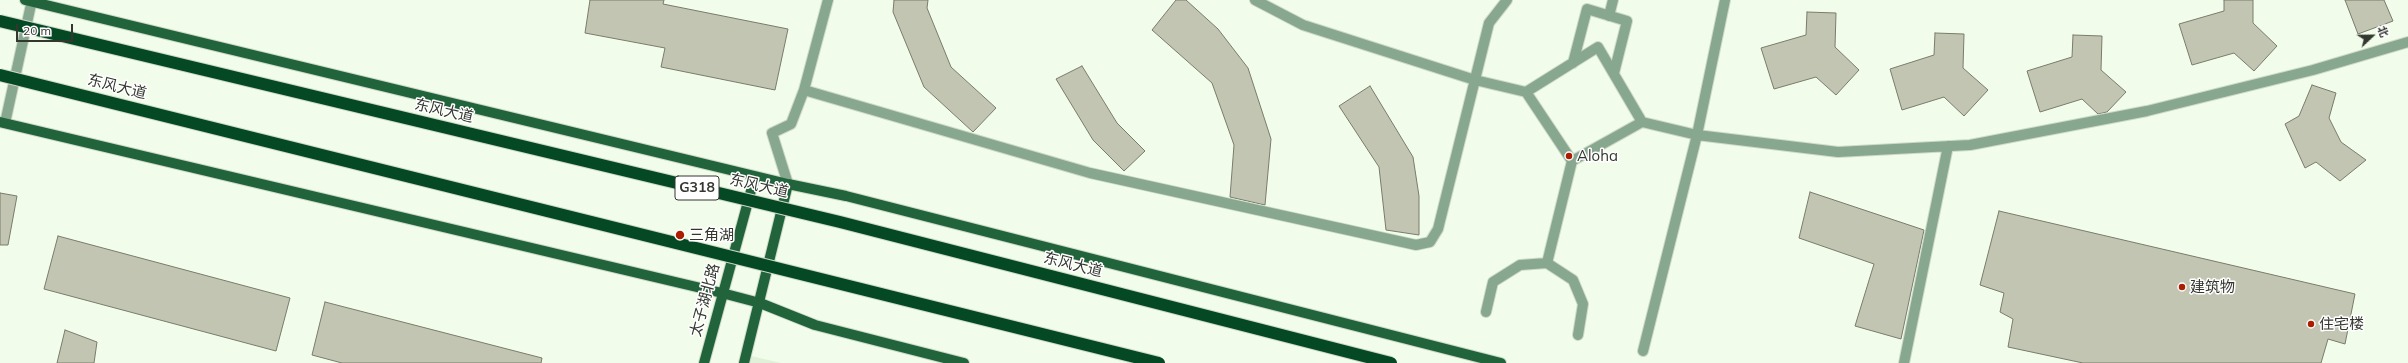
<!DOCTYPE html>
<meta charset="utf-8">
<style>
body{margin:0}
#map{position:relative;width:2408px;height:363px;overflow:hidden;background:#f1fcea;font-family:Mulish,"Noto Sans SC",sans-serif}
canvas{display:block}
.north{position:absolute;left:2352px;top:16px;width:40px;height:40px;-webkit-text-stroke:3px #fff;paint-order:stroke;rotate:68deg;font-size:11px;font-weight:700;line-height:16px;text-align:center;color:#333730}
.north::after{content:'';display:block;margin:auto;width:14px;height:18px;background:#333730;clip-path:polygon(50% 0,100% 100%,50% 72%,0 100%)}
.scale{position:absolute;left:16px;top:24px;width:57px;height:18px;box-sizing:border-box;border:2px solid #333730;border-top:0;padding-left:5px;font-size:12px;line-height:14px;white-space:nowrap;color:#333730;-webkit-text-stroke:3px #fff;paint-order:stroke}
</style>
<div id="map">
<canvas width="2408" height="363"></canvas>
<div class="north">北</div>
<div class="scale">20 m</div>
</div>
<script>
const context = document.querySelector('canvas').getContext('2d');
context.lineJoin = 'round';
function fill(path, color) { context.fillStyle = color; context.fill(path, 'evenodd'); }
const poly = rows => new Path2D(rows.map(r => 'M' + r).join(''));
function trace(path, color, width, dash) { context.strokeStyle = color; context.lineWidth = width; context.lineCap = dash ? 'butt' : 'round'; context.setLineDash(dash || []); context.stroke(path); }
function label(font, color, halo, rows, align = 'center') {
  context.font = font + ' Mulish,"Noto Sans SC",sans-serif'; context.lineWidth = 3; context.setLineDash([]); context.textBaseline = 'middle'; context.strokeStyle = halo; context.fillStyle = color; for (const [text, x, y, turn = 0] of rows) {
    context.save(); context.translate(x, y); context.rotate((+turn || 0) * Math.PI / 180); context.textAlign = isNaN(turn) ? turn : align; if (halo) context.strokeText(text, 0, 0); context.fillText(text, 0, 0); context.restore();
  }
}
fill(poly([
 [751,356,781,363,749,363]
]), '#e1f0d8');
const building = poly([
 [590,0,664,0,663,4,788,29,775,90,661,67,665,48,585,33,590,0],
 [894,0,928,0,927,8,951,67,996,108,973,132,924,87,893,12,894,0],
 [1176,0,1186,0,1218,29,1248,68,1271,139,1265,205,1230,197,1234,145,1212,83,1152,30,1176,0],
 [2224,0,2253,0,2253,23,2277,46,2254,71,2234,53,2192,65,2179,24,2224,11,2224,0],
 [2345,0,2384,0,2393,21,2358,34,2345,0],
 [1807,12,1836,13,1835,47,1859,70,1836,95,1816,77,1774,89,1761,48,1806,35,1807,12],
 [1935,33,1964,34,1963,68,1988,90,1964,116,1944,97,1902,110,1890,69,1934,55,1935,33],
 [2073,35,2102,36,2101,70,2126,92,2107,112,2098,114,2082,99,2040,112,2027,71,2072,57,2073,35],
 [1082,66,1117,123,1145,151,1124,171,1093,140,1056,79,1082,66],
 [2312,85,2336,93,2329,118,2341,142,2366,160,2340,181,2316,162,2305,168,2285,124,2299,116,2312,85],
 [1370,86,1413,157,1419,196,1419,235,1386,230,1379,167,1339,106,1370,86],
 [1810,192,1924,230,1901,339,1855,326,1874,264,1799,238,1810,192],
 [0,193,17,196,8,245,0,245,0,193],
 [1999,211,2355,294,2345,344,2328,339,2321,363,2083,363,2008,347,2013,319,2000,312,2004,293,1980,285,1999,211],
 [58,236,290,298,276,351,44,289,58,236],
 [325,302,542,358,541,363,342,363,312,355,325,302],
 [65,330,97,342,94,363,57,363,65,330]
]);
fill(building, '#c3c5b3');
trace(building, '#7a7c6b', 1);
const minor = poly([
 [1255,0,1303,25,1475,80,1526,92],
 [1609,16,1613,0],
 [1573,63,1587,9,1627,21,1614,73],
 [804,90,1090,173,1416,245,1430,242,1438,229,1489,23,1507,0],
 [1642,122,1697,135,1838,152,1970,145,2147,111,2313,70,2408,42],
 [5,123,32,0],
 [788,184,772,133,791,124,804,90,828,0],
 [1547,263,1572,161,1642,122,1598,47,1526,92,1572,161],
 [1486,312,1493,282,1520,265,1547,263,1573,280,1583,304,1578,335],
 [1643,351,1697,135,1725,0],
 [1904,363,1948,146]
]);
const major = poly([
 [25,0,788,184,846,196,1501,363],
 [0,122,722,293,760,303,815,325,964,363],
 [704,363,755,176],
 [744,363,788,184]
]);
trace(minor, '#cfd9c9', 12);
trace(major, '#cfd9c9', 12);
trace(minor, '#87a78f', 10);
trace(major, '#21643b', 10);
const highwayBridge = poly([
 [0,21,840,222,1391,363],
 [0,75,1159,363]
]);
trace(highwayBridge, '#cfd9c9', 14, []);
trace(highwayBridge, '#044924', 12);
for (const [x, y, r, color] of [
 [1569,156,4,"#ab1d00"],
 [680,235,5,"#ab1d00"],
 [2182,287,4,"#ab1d00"],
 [2311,324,4,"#ab1d00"]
]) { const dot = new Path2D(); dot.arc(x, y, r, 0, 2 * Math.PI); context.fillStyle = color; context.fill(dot); trace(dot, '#fff', 1.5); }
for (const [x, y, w] of [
 [697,188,44]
]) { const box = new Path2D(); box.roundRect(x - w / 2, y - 12, w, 24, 3); context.fillStyle = '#fff'; context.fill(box); trace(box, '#333730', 1); }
label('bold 14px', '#333730', null, [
 ["G318",697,188]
]);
label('15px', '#333730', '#fff', [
 ["东风大道",117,87,14],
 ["东风大道",444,111,13],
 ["东风大道",759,186,13],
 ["东风大道",1073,265,14],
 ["太子湖北路",705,300,-75]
]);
label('15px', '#333730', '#fff', [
 ["Aloha",1577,156],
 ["三角湖",689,235],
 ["建筑物",2190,287],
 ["住宅楼",2319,324]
], 'left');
</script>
